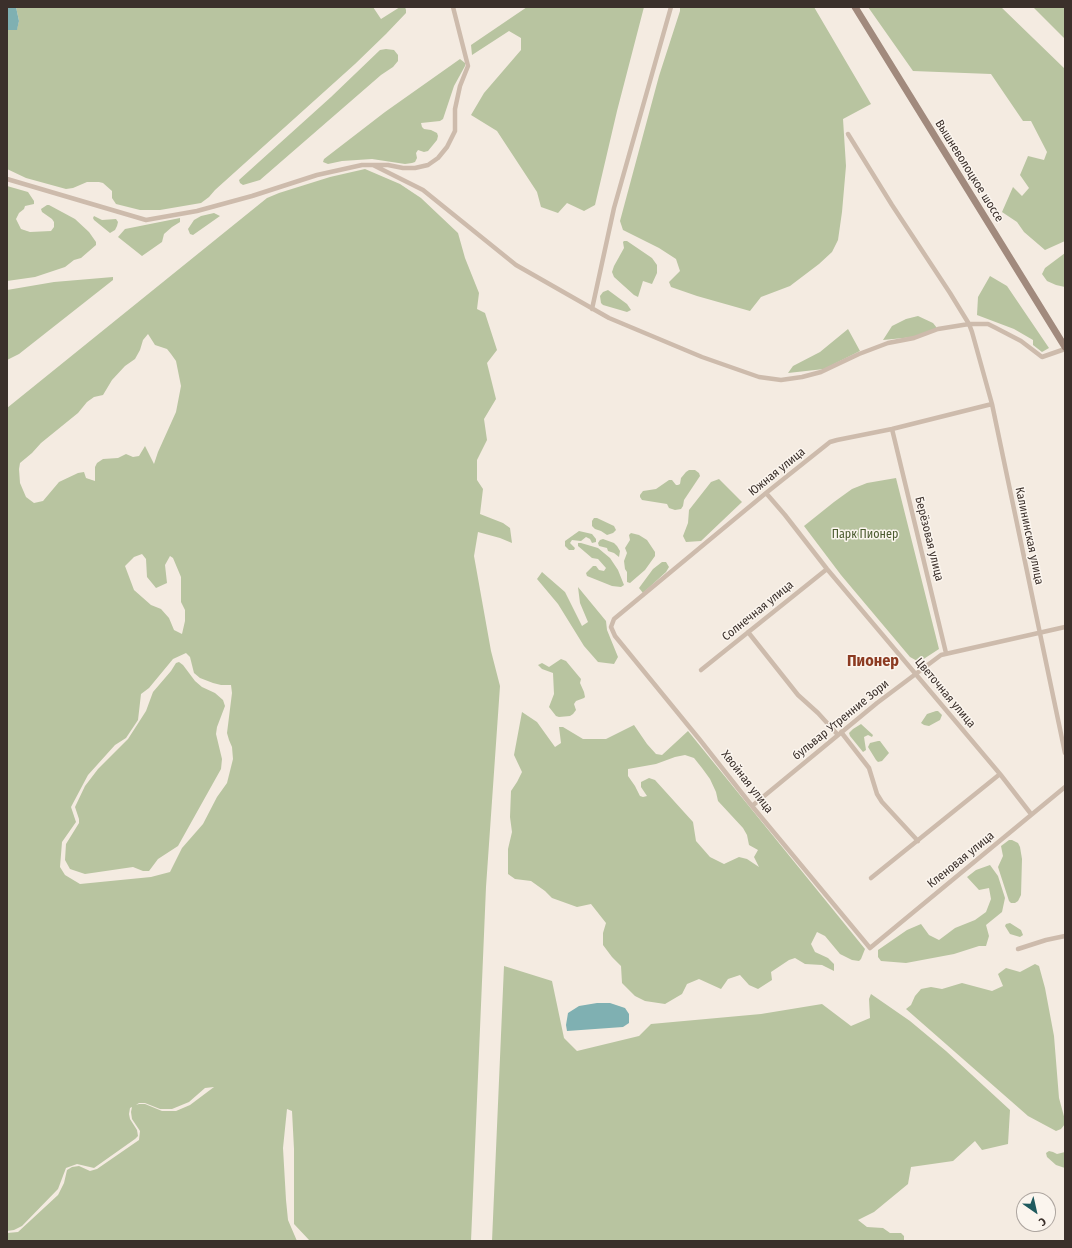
<!DOCTYPE html>
<meta charset="utf-8">
<style>
body{margin:0}
#map{position:relative;width:1072px;height:1248px;overflow:hidden;background:#f4ebe1;font-family:"Fira Sans Condensed",sans-serif}
canvas{display:block}
.frame{position:absolute;inset:0;border:8px solid #3b302b;pointer-events:none}
.north{position:absolute;left:1016px;top:1192px;width:40px;height:40px;box-sizing:border-box;background:#fbf5ee;border:1px solid #aea6a0;border-radius:50%;rotate:146deg;font-size:11px;font-weight:700;line-height:16px;text-align:center;color:#3b302b}
.north::after{content:'';display:block;margin:auto;width:14px;height:18px;background:#1f5a5e;clip-path:polygon(50% 0,100% 100%,50% 72%,0 100%)}
</style>
<div id="map">
<canvas width="1072" height="1248"></canvas>
<div class="frame"></div>
<div class="north">С</div>
</div>
<script>
const context = document.querySelector('canvas').getContext('2d');
context.lineJoin = 'round';
function fill(path, color) { context.fillStyle = color; context.fill(path, 'evenodd'); }
const poly = rows => new Path2D(rows.map(r => 'M' + r).join(''));
function trace(path, color, width, dash) { context.strokeStyle = color; context.lineWidth = width; context.lineCap = dash ? 'butt' : 'round'; context.setLineDash(dash || []); context.stroke(path); }
function label(font, color, halo, rows, align = 'center') {
  context.font = font + ' "Fira Sans Condensed",sans-serif'; context.lineWidth = 3; context.setLineDash([]); context.textBaseline = 'middle'; context.strokeStyle = halo; context.fillStyle = color; for (const [text, x, y, turn = 0] of rows) {
    context.save(); context.translate(x, y); context.rotate((+turn || 0) * Math.PI / 180); context.textAlign = isNaN(turn) ? turn : align; if (halo) context.strokeText(text, 0, 0); context.fillText(text, 0, 0); context.restore();
  }
}
fill(poly([
 [16,7,373,7,381,19,400,7,405,7,406,10,406,13,386,34,355,64,215,190,209,197,201,203,160,210,140,210,116,204,112,198,112,191,103,183,99,182,87,182,73,188,66,189,26,178,7,169,7,30,17,29,19,21],
 [527,7,644,7,617,111,595,205,584,211,567,203,558,213,541,207,537,192,497,131,471,115,484,93,521,50,521,38,509,31,472,55,471,45],
 [680,7,814,7,871,104,843,119,846,166,842,212,838,240,832,252,819,264,790,286,761,297,750,311,697,296,671,287,669,282,680,271,676,259,659,248,623,230,620,221,659,76,680,11],
 [868,7,1001,7,1065,69,1065,241,1045,250,1024,232,1017,222,1002,212,1013,187,1022,196,1029,188,1020,175,1028,156,1044,160,1047,152,1031,121,1023,121,991,74,913,71],
 [1033,7,1065,7,1065,39],
 [386,49,394,50,398,55,398,61,393,67,381,75,260,180,243,185,240,183,239,180,331,97,380,50],
 [460,59,465,63,465,66,454,86,443,119,440,121,421,123,422,127,424,129,431,130,437,133,438,136,437,140,428,151,424,152,418,150,416,153,417,158,415,162,412,163,405,164,372,159,342,161,328,164,323,162,324,159,385,112],
 [365,169,400,184,421,198,458,233,465,258,479,293,477,309,485,313,497,350,487,363,496,399,484,419,487,440,477,460,477,480,483,489,480,514,503,523,510,528,512,543,500,538,478,532,474,556,491,651,500,686,486,887,471,1241,310,1241,294,1224,294,1149,292,1111,287,1109,283,1148,286,1200,288,1220,297,1241,7,1241,7,1233,18,1232,58,1195,64,1183,67,1170,72,1167,79,1166,90,1171,97,1169,139,1140,140,1131,132,1119,131,1112,132,1107,130,1108,129,1114,130,1119,137,1130,138,1136,135,1139,94,1168,77,1164,66,1168,58,1189,22,1226,14,1230,7,1231,7,408,267,198,279,193,330,177],
 [148,334,155,345,167,349,171,354,176,361,181,386,176,412,158,452,154,464,145,446,139,456,133,457,126,454,118,458,103,459,97,463,95,467,95,481,86,478,84,472,78,473,59,482,43,501,34,503,26,497,20,483,19,469,20,463,32,453,41,443,78,413,87,402,94,397,103,395,112,380,125,366,135,359,140,350,143,340],
 [142,554,146,559,147,577,156,588,167,583,165,565,170,556,173,558,181,577,181,602,185,610,185,621,182,634,174,630,169,618,161,609,151,605,134,590,125,566,134,557],
 [186,653,190,657,194,673,200,678,213,683,221,685,231,685,232,693,227,733,229,740,232,747,233,759,227,783,217,797,203,824,182,848,170,872,151,877,80,884,65,875,60,867,62,842,76,822,71,807,88,775,115,745,126,738,138,720,141,694,149,688,173,659],
 [214,1087,190,1105,176,1111,162,1111,145,1104,139,1104,136,1105,139,1103,145,1103,160,1109,172,1109,189,1102,205,1088],
 [7,186,28,192,34,201,34,204,25,206,24,209,19,213,16,219,21,229,30,232,51,231,54,227,54,222,52,219,42,212,41,209,47,205,49,205,75,219,89,232,96,242,96,245,81,258,74,260,65,267,35,277,7,281],
 [214,213,220,216,193,235,190,234,188,229,194,220,201,216],
 [94,216,102,220,116,219,118,222,117,226,115,230,110,233,94,220,93,218],
 [180,218,180,222,172,227,164,234,162,242,142,256,118,237,125,229],
 [624,241,627,241,652,258,657,265,657,273,652,284,643,281,638,297,634,295,614,277,612,272,614,266,624,248,623,242],
 [1065,253,1065,287,1056,285,1047,281,1042,274,1045,268],
 [990,276,1007,286,1049,348,1042,352,1033,345,1033,340,1014,329,977,315,978,297],
 [113,277,113,280,19,354,7,360,7,290,54,282],
 [608,290,627,304,631,310,627,312,603,305,601,303,600,296,603,292],
 [918,316,933,323,937,328,914,337,883,340,892,326,906,319],
 [848,329,860,351,824,369,788,373,793,366,820,352],
 [689,470,695,470,699,473,700,476,684,500,683,506,681,509,675,510,669,508,667,504,642,500,640,497,640,495,643,491,656,489,669,480,672,480,676,485,678,485,680,484,681,478,686,472],
 [896,478,939,649,919,662,910,657,841,575,804,526,834,502,852,489,867,483],
 [719,479,742,502,701,541,686,542,683,536,688,523,689,510,711,482],
 [594,518,597,518,614,526,616,530,613,533,607,535,601,531,595,529,592,526,592,521],
 [579,531,592,534,596,539,596,542,592,543,590,539,586,537,581,541,572,540,570,543,575,548,574,550,569,550,565,546,565,541],
 [631,533,639,535,647,540,655,552,655,556,645,570,630,583,627,582,627,572,625,569,624,561,627,553,625,548,630,540,629,535],
 [603,539,614,543,617,546,620,551,619,557,614,553,608,551,607,548,599,546,598,543,600,540],
 [578,543,581,543,598,548,610,558,618,570,624,585,621,587,612,586,587,576,586,573,593,566,596,566,599,570,604,571,606,568,598,559,592,558,578,546],
 [662,562,666,562,669,567,666,572,643,593,639,588,653,569],
 [542,572,565,592,582,626,588,622,580,603,578,587,606,621,607,630,618,657,614,664,598,662,584,646,558,604,537,579],
 [561,659,566,661,581,679,580,683,584,692,585,697,584,698,576,701,574,704,576,710,573,714,570,716,559,717,556,716,549,707,554,694,553,673,542,669,538,665,542,663,549,667],
 [179,662,183,665,195,681,202,687,215,693,223,700,225,706,217,727,216,734,222,759,221,769,178,846,158,859,149,871,143,871,133,867,85,874,70,869,65,860,66,844,79,823,79,819,75,807,85,786,98,769,128,739,146,711,153,692,171,671,176,663],
 [936,711,938,711,942,715,940,720,929,726,924,725,921,723,927,714],
 [522,712,537,722,555,747,561,743,559,727,563,727,583,739,606,739,634,725,647,744,656,754,662,755,688,731,865,949,861,959,859,961,852,960,840,954,825,936,817,932,811,944,815,952,828,958,834,964,834,971,822,965,805,964,795,958,789,960,771,972,772,980,758,989,749,985,740,975,728,979,721,989,699,979,687,984,682,994,665,1004,645,1001,635,996,622,983,621,966,612,957,603,945,603,933,606,923,591,904,577,907,552,898,545,891,531,881,515,879,508,874,508,849,512,832,510,817,511,791,517,782,522,772,514,755],
 [685,755,694,758,702,768,710,779,716,792,718,801,743,828,747,835,749,845,758,850,754,857,759,867,747,859,739,857,724,864,710,857,696,841,693,822,655,780,649,778,641,782,641,787,647,796,643,797,640,796,635,786,628,776,628,769,656,764,675,757],
 [861,724,873,735,872,737,868,735,864,737,866,750,863,752,850,736,849,733,853,729],
 [878,741,880,741,889,753,882,761,878,762,876,760,868,747,870,743],
 [1009,840,1012,840,1018,843,1020,847,1022,859,1021,895,1018,901,1015,903,1011,903,1009,901,998,867,1003,856,1001,846],
 [990,865,998,876,1005,898,1002,912,986,925,989,936,986,946,979,946,954,954,906,963,881,961,878,957,878,950,907,930,921,924,929,935,939,940,955,928,975,920,986,912,991,899,989,888,979,890,967,877,976,870],
 [1010,923,1021,930,1023,935,1020,937,1010,934,1005,926,1006,924],
 [1035,964,1039,966,1045,988,1054,1036,1059,1098,1065,1120,1065,1124,1061,1129,1056,1131,1028,1116,906,1009,911,1005,915,996,921,989,931,987,942,989,962,983,992,991,1003,986,998,974,1006,968,1020,972],
 [504,966,552,981,564,1038,577,1051,639,1036,651,1024,761,1014,822,1004,851,1026,870,1018,869,999,871,994,910,1021,946,1051,1010,1110,1008,1144,982,1150,975,1141,953,1161,911,1167,908,1184,874,1212,858,1220,867,1227,883,1228,890,1233,901,1233,904,1236,904,1241,492,1241],
 [1049,1151,1053,1152,1057,1154,1065,1152,1065,1168,1056,1165,1047,1157,1046,1153]
]), '#b8c4a0');
fill(poly([
 [7,7,16,7,19,21,17,30,7,30],
 [597,1003,610,1003,625,1008,629,1014,629,1023,623,1027,567,1031,566,1025,568,1013,579,1006]
]), '#7fb0b2');
trace(poly([
 [848,134,892,205,950,293,969,324,972,332,992,404,1065,753],
 [373,165,423,190,516,265,609,318,702,357,759,377,781,380,802,377,821,372,859,354,888,343,914,338,938,329,969,324,988,324,996,328,1021,341,1042,357,1065,349],
 [7,179,146,220,197,211,252,196,317,175,362,165,388,165,403,168,415,168,428,165,438,158,447,147,455,131,455,109,460,86,468,66,453,7],
 [592,309,614,208,671,7],
 [992,404,892,429,837,440,830,442,766,493,614,619,611,627,615,636,700,740,752,806,870,948,1065,787],
 [892,429,946,653],
 [766,493,785,515,827,569,1000,774,1031,814],
 [748,632,798,695,818,713,838,735],
 [701,670,827,569],
 [841,732,869,768,877,794,882,802,918,841],
 [752,806,877,703,941,655,1065,627],
 [871,878,1000,774],
 [1018,949,1046,940,1065,936]
]), '#cdbbac', 4.5);
trace(poly([
 [855,7,1065,347]
]), '#a18a7d', 7);
label('12px', '#3b302b', '#fbf5ee', [
 ["Вышневолоцкое шоссе",969,171,58],
 ["Южная улица",777,472,-39],
 ["Калининская улица",1029,536,78],
 ["Берёзовая улица",929,539,76],
 ["Солнечная улица",758,611,-39],
 ["Цветочная улица",945,693,50],
 ["бульвар Утренние Зори",841,720,-39],
 ["Хвойная улица",747,782,52],
 ["Кленовая улица",961,860,-39]
]);
label('12px', '#4a5a2e', '#fbf5ee', [
 ["Парк Пионер",865,535]
]);
label('bold 16px', '#8c3b22', '#fbf5ee', [
 ["Пионер",873,662]
]);
</script>
